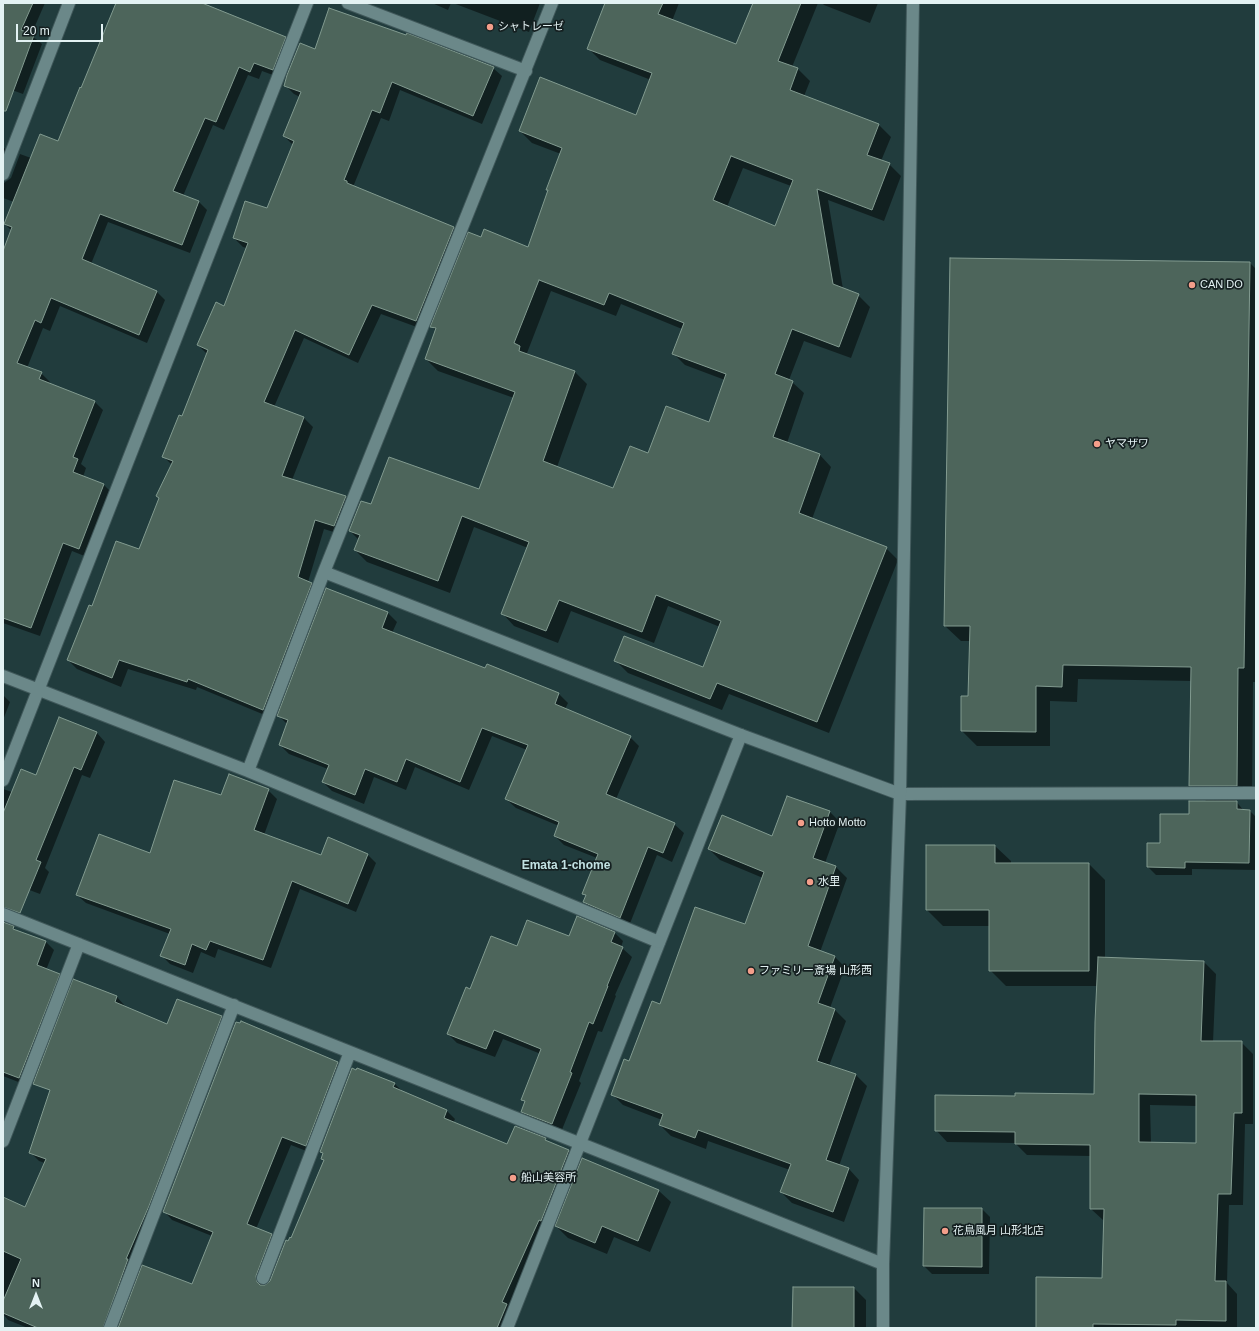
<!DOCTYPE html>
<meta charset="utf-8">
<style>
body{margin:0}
#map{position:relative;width:1259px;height:1331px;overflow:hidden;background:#213c3d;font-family:Helvetica,sans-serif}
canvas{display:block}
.frame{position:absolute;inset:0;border:4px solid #e3f2f3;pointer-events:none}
.north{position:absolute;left:16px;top:1275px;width:40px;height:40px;-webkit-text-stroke:3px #152021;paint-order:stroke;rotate:0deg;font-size:11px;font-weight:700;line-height:16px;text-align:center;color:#e3f2f3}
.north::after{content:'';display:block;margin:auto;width:14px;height:18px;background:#e3f2f3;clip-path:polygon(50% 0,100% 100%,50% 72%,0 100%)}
.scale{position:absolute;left:16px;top:24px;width:87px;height:18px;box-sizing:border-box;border:2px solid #e3f2f3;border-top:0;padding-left:5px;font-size:12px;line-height:14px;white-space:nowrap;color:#e3f2f3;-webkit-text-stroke:3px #152021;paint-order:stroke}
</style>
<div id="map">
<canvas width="1259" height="1331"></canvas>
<div class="frame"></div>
<div class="north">N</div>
<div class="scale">20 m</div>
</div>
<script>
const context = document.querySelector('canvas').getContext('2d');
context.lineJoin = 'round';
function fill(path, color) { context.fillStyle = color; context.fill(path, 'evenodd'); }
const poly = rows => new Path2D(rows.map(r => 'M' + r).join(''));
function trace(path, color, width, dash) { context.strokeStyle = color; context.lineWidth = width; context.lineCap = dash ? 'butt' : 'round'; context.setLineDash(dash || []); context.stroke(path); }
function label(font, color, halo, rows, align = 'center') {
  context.font = font + ' Helvetica,"Noto Sans JP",sans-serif'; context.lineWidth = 3.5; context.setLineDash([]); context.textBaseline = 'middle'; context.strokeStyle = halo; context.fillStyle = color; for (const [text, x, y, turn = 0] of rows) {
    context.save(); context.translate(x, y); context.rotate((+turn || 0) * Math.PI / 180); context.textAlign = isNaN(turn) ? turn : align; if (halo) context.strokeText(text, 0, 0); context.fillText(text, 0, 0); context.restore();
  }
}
fill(poly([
 [3,3,45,3,31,35,42,44,23,94,9,89,3,104],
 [117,3,200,3,285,38,294,46,281,78,262,71,259,79,248,75,224,130,213,125,183,196,199,202,207,210,190,253,108,222,91,264,157,292,165,300,147,343,60,306,50,331,43,328,27,368,41,373,50,382,49,384,94,401,103,410,81,464,86,468,83,477,104,485,112,493,87,557,72,551,40,636,3,623,3,254,12,231,5,224,14,202,3,198,3,147,13,156,4,181,4,183,11,178,20,154,31,158,58,142],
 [432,3,451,3,448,10],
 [453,3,540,3,529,32],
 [606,3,679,3,672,21,737,46,754,3,818,3,792,67,798,69,810,81,804,96,879,125,891,137,881,161,889,164,901,176,884,221,828,200,843,289,858,295,870,307,851,358,804,341,789,380,792,382,804,393,787,443,820,455,831,467,812,519,886,548,898,560,829,733,729,694,722,710,628,673,616,661,704,668,720,627,668,606,654,643,571,611,558,643,514,626,503,614,528,548,474,527,450,593,367,562,355,550,359,540,350,531,372,505,480,491,514,398,438,371,426,359,436,331,432,326,481,239,528,248,549,191,547,189,561,154,532,143,520,131,637,117,651,80,600,60,588,48],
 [743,168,791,186,776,227,727,207],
 [551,291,616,316,621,304,682,329,673,353,685,365,725,380,710,423,614,489,557,467,587,384,575,372,529,356,527,353],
 [822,3,878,3,870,23,824,5],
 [316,50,493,68,502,76,482,124,400,90,389,121,381,118,353,187,454,228,463,236,425,330,381,314,358,363,304,338,274,407,304,418,313,427,292,480,346,497,355,506,343,535,324,529,308,582,311,584,320,593,272,718,197,687,196,690,128,669,121,687,77,669,68,660,140,550,172,465,164,457,183,418,207,354,198,345,225,307,247,248,243,247,234,238,268,209,293,145,284,136,300,97,294,94,285,85],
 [1250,263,1256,269,1256,682,1253,682,1252,800,1235,800,1244,811,1250,811,1256,817,1256,870,1192,869,1192,875,1156,875,1148,867,1161,844,1190,815,1207,802,1190,785,1192,681,1078,679,1077,702,1050,701,1050,746,977,746,962,731,969,697,971,641,961,641,945,626],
 [326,590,388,613,397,622,392,633,486,669,487,666,559,694,568,703,565,709,630,737,639,746,616,799,674,824,684,833,672,862,657,855,629,926,594,911,584,902,587,897,584,893,597,858,564,845,555,836,559,826,516,808,506,799,527,750,492,736,469,790,415,767,406,790,374,777,364,804,332,791,323,782,328,769,289,754,280,745,288,725,278,715],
 [3,695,10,702,3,720],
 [60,718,97,733,105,742,90,778,82,775,45,868,49,872,40,894,3,880,3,789,12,792,36,776],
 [268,790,277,799,264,835,321,856,329,839,368,855,376,863,356,912,300,889,271,968,218,949,215,958,201,952,193,973,170,964,162,956,170,934,86,903,77,895,150,854,221,796],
 [829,811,840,822,825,863,836,867,847,878,820,952,834,956,845,967,830,1008,835,1010,846,1021,829,1066,856,1075,867,1086,839,1166,849,1169,859,1180,844,1222,792,1203,781,1192,790,1170,708,1141,706,1149,671,1136,660,1125,662,1120,623,1105,612,1094,661,1005,746,925,763,878,720,860,709,849,773,837],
 [927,846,995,846,1011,861,1011,864,1089,864,1105,880,1105,958,1204,962,1216,974,1213,1042,1241,1042,1253,1054,1253,1124,1245,1124,1243,1205,1229,1205,1227,1283,1237,1294,1237,1328,1037,1328,1103,1279,1104,1220,1103,1220,1091,1209,1091,1156,1027,1155,1015,1143,947,1142,936,1130,1016,1097,1095,1095,1098,986,1006,986,990,970,990,926,943,926,927,910],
 [1150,1105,1197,1106,1197,1144,1151,1143],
 [3,923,13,927,18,932,46,942,54,950,46,970,56,973,64,981,21,1083,3,1076],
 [614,932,623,941,621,947,632,957,615,995,616,996,602,1032,598,1031,579,1081,581,1083,561,1132,531,1121,522,1112,526,1103,522,1099,541,1054,503,1039,495,1057,457,1043,448,1034,471,990,518,948,569,938],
 [85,985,117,997,125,1006,125,1007,168,1025,221,1017,230,1025,113,1328,28,1328,8,1320,3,1314,3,1198,26,1208,45,1163,39,1161,31,1153],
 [338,1063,346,1071,314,1154,291,1145,256,1229,271,1235,280,1243,264,1285,264,1287,271,1282,289,1242,292,1239,324,1160,324,1155,321,1152,394,1083,403,1092,447,1111,455,1119,453,1123,508,1145,545,1139,549,1143,568,1151,576,1159,509,1328,119,1328,193,1285,212,1236,172,1220,164,1211],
 [659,1191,671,1202,650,1252,614,1237,607,1254,568,1238,556,1226],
 [925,1209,982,1209,990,1217,989,1274,932,1274,924,1266],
 [794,1288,854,1288,866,1300,866,1328,793,1328]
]), '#0007');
const building = poly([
 [3,3,33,3,21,30,34,35,6,111,3,111,3,3],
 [116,3,202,3,286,37,273,70,254,63,250,72,239,67,216,122,205,118,173,191,199,201,182,245,100,214,82,259,157,291,139,335,51,298,41,323,35,320,17,363,42,372,39,379,95,401,73,457,78,459,73,472,104,484,79,549,63,543,31,628,3,618,3,251,12,227,4,224,40,134,58,141,80,87,81,88,116,3],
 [605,3,663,3,658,14,736,44,753,3,801,3,778,61,798,68,790,90,879,124,867,155,890,163,872,210,817,189,833,284,859,294,839,347,792,329,775,374,793,381,773,437,820,454,799,513,887,547,817,722,717,683,710,699,614,661,624,636,703,667,721,621,656,595,642,632,559,600,546,631,501,614,529,542,462,516,438,581,354,550,360,535,349,531,361,501,371,504,389,457,479,489,515,392,425,359,436,328,430,327,468,232,481,237,484,229,528,247,548,190,546,190,562,148,519,131,540,77,636,115,652,73,587,49,605,3],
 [731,156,793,180,775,226,713,200,731,156],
 [539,280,604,305,609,293,684,323,672,354,726,374,709,422,666,406,648,453,630,446,613,488,543,461,575,371,519,351,520,346,514,343,539,280],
 [329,8,406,35,407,33,494,67,473,116,392,82,380,113,372,110,344,180,347,181,347,183,454,227,416,321,372,305,349,355,295,330,264,402,304,417,282,476,346,496,334,526,315,520,298,577,312,583,263,710,188,679,187,682,119,660,112,678,67,660,89,605,92,606,116,541,139,549,159,498,156,496,173,461,162,457,179,415,182,416,208,350,197,345,216,302,224,306,248,243,233,238,245,201,267,208,294,141,283,136,301,92,284,86,287,75,300,43,315,49,329,8],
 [950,258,1250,262,1244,668,1238,668,1237,786,1189,786,1191,667,1063,665,1062,687,1036,686,1036,732,961,731,961,696,968,696,970,626,944,626,950,258],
 [326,588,388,612,382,628,485,668,487,664,559,693,555,704,631,736,606,794,675,823,663,853,648,847,620,918,583,902,586,895,582,894,598,854,554,836,559,822,505,799,528,745,482,728,460,782,406,759,397,782,365,769,355,795,322,782,329,765,279,745,288,720,277,716,326,588],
 [59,717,97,732,81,770,74,767,36,860,41,862,20,913,3,907,3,813,21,769,36,775,59,717],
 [229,774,269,789,254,830,321,855,328,837,368,854,348,904,292,881,263,960,210,941,206,950,192,944,185,965,160,956,171,929,76,895,99,834,150,853,174,780,221,795,229,774],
 [787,796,830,811,813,858,836,866,808,946,835,956,818,1003,835,1009,817,1061,856,1074,826,1160,849,1168,833,1212,780,1192,791,1164,698,1130,695,1138,659,1125,663,1114,611,1095,624,1059,629,1061,652,1001,660,1004,695,907,745,924,764,872,708,849,722,815,772,836,787,796],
 [1189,801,1237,801,1237,809,1250,810,1249,863,1185,862,1185,868,1147,867,1147,843,1160,843,1160,814,1189,814,1189,801],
 [926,845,995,845,995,863,1089,863,1089,971,989,971,989,910,926,910,926,845],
 [577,916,615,932,611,942,623,947,607,986,608,986,593,1024,589,1022,570,1072,572,1073,552,1124,521,1112,525,1101,521,1100,541,1049,494,1030,486,1049,447,1034,466,987,470,989,491,936,517,946,527,920,569,936,577,916],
 [3,922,14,926,13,929,46,941,37,965,60,974,19,1078,3,1072,3,922],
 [1098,957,1204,961,1201,1041,1242,1041,1242,1113,1234,1113,1231,1194,1218,1194,1215,1281,1226,1281,1226,1321,1176,1320,1176,1325,1093,1324,1093,1328,1036,1328,1036,1277,1102,1278,1104,1209,1090,1209,1090,1145,1015,1144,1015,1132,935,1131,935,1095,1015,1096,1015,1093,1094,1094,1095,1022,1098,957],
 [1139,1094,1196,1095,1196,1143,1139,1142,1139,1094],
 [73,979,117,996,115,1002,167,1024,177,999,222,1016,149,1206,126,1259,128,1259,103,1328,38,1328,3,1313,3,1301,21,1259,3,1251,3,1197,25,1207,46,1159,29,1153,50,1090,33,1084,73,979],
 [241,1021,338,1062,306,1146,282,1137,247,1224,272,1234,256,1276,257,1282,260,1285,265,1285,270,1281,286,1240,288,1241,290,1237,291,1238,324,1160,321,1159,323,1153,320,1152,352,1068,356,1070,357,1068,395,1083,393,1087,447,1110,444,1118,507,1144,515,1126,546,1138,545,1140,569,1150,541,1221,539,1220,502,1302,507,1304,497,1328,118,1328,142,1265,192,1284,213,1232,163,1212,236,1022,240,1023,241,1021],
 [582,1158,659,1190,638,1241,602,1226,595,1243,555,1226,582,1158],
 [924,1208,982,1208,982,1267,923,1266,924,1208],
 [793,1287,854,1287,854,1328,792,1328,793,1287]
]);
fill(building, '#4d655b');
trace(building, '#829b90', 1);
const service = poly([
 [3,914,883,1264],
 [3,1141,79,944],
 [263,1278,350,1052],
 [110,1328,234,1005],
 [507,1328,741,735]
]);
const minor = poly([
 [348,3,526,71],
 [3,174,69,3],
 [324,572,741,735,900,794,1256,793],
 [3,676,248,771,659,942],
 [248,771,324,572,552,3],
 [3,780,307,3]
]);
const tertiary = poly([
 [883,1328,883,1264,900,794,913,3]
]);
trace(service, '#40585a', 14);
trace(minor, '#40585a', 14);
trace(tertiary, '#40585a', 14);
trace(service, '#6b8889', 12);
trace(minor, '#6b8889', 12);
trace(tertiary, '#6b8889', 12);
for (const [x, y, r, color] of [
 [490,27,4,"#f49e8a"],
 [1192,285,4,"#f49e8a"],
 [1097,444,4,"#f49e8a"],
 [801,823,4,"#f49e8a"],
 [810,882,4,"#f49e8a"],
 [751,971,4,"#f49e8a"],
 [513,1178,4,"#f49e8a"],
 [945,1231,4,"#f49e8a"]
]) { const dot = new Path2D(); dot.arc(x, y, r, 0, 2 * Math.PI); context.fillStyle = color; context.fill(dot); trace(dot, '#152021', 1.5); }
label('11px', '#e3f2f3', '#152021', [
 ["シャトレーゼ",498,27],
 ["CAN DO",1200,285],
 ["ヤマザワ",1105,444],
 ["Hotto Motto",809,823],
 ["水里",818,882],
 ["ファミリー斎場 山形西",759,971],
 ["船山美容所",521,1178],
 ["花鳥風月 山形北店",953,1231]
], 'left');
label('bold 12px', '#c2e1e2', '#152021', [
 ["Emata 1-chome",566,866]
]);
</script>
